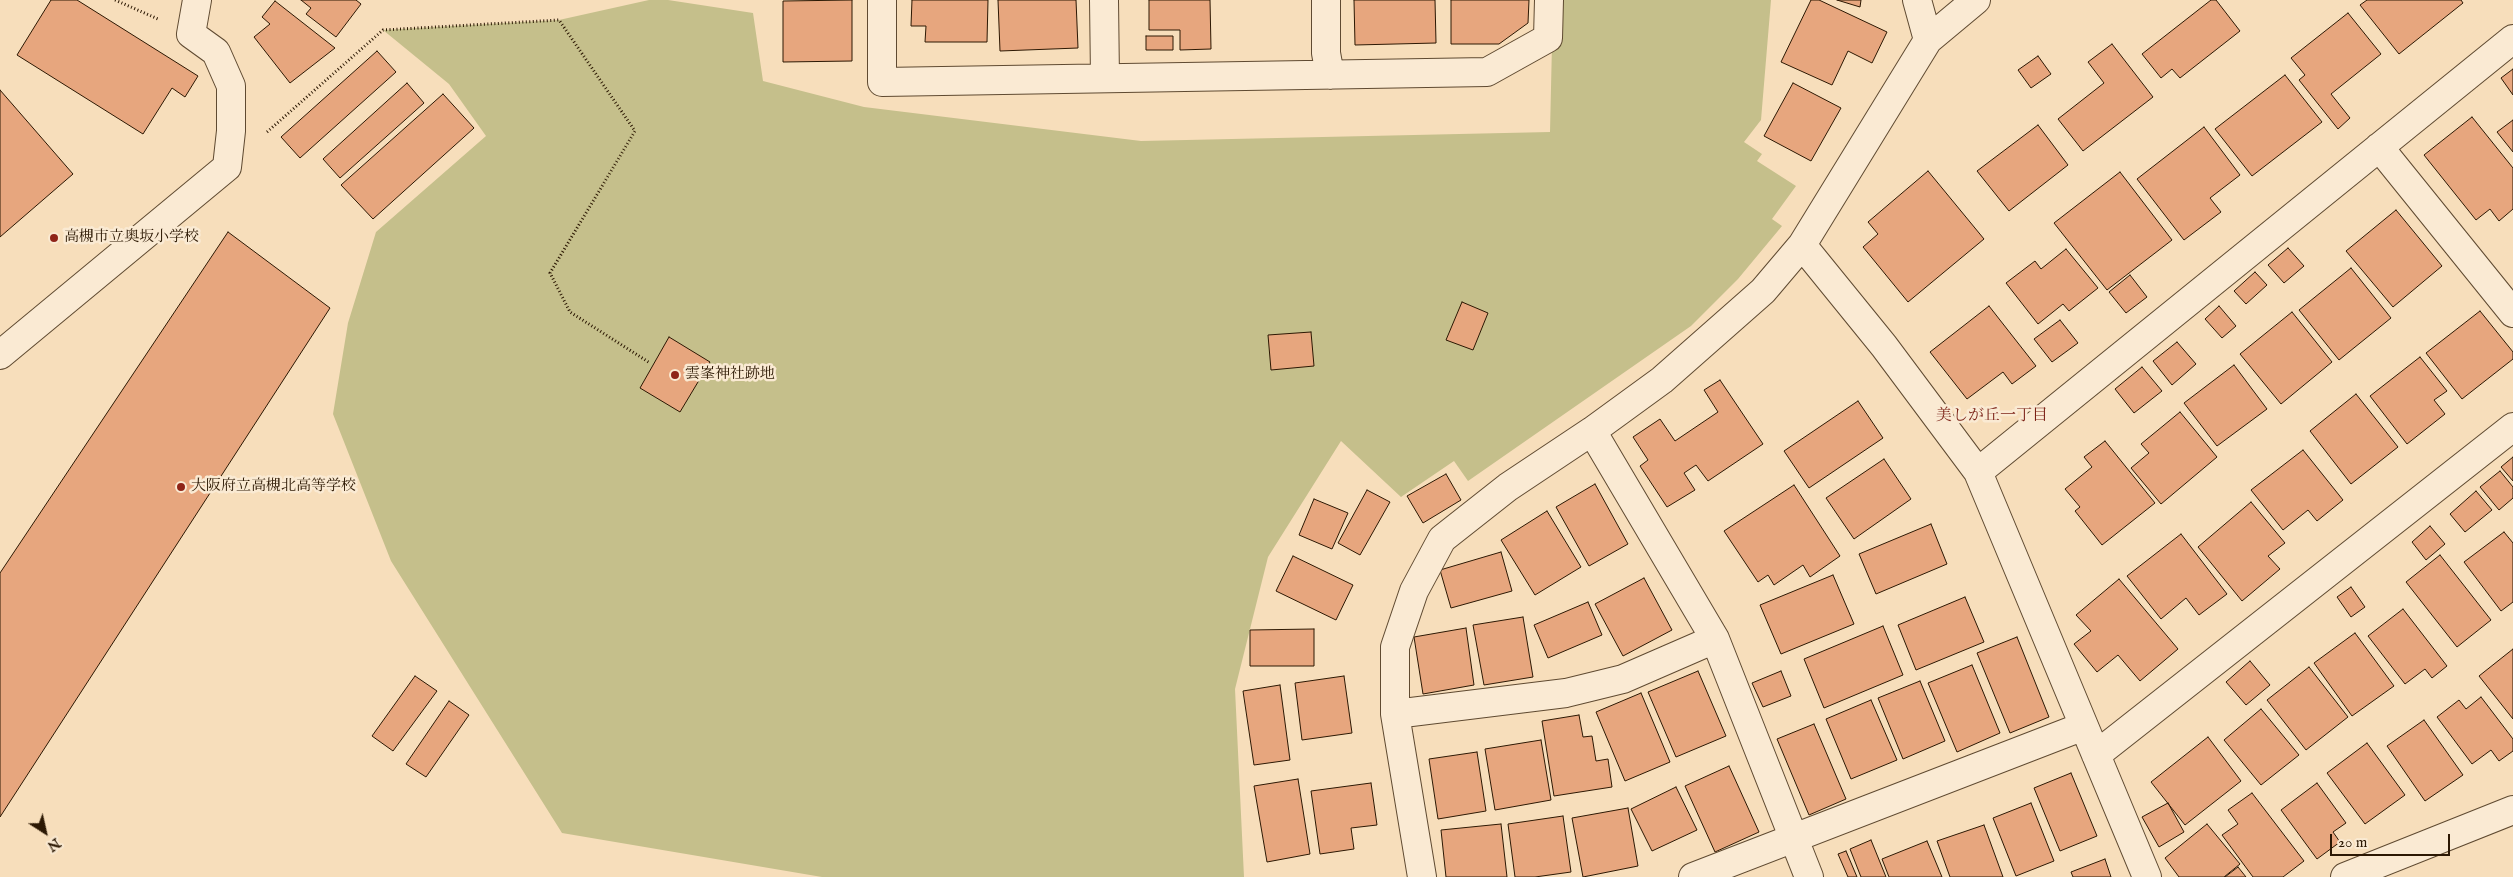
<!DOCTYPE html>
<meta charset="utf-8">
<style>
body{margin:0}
#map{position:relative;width:2513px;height:877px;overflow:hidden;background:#f7debb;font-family:"IM FELL English",serif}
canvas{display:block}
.north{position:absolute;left:20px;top:807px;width:50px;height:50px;-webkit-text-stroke:4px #faead3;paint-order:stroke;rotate:145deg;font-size:14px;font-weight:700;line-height:20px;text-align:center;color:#2c1803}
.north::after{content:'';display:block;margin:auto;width:18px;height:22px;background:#2c1803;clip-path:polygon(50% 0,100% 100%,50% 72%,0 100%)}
.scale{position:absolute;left:2330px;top:834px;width:120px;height:22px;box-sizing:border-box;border:2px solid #2c1803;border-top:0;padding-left:6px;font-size:15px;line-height:18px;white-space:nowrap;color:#2c1803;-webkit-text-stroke:4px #faead3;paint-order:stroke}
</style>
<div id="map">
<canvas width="2513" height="877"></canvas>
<div class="north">N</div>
<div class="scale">20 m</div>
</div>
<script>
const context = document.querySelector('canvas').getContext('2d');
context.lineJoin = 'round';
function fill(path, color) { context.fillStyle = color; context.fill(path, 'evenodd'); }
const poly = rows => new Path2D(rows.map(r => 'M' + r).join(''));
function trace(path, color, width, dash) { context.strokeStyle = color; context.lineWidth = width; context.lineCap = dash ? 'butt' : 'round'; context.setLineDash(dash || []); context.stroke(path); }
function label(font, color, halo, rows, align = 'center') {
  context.font = font + ' "IM FELL English","Noto Serif JP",serif'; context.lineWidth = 5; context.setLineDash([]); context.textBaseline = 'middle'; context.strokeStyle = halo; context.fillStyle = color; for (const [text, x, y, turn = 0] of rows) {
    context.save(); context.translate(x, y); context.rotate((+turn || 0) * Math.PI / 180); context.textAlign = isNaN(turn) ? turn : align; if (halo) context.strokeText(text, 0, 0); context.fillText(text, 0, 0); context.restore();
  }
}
fill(poly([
 [649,0,668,0,753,13,763,81,864,107,1141,141,1550,132,1553,0,1771,0,1761,120,1744,142,1762,154,1757,161,1796,186,1772,219,1782,226,1738,279,1691,326,1468,481,1454,461,1401,497,1341,441,1268,557,1235,689,1244,877,822,877,562,833,391,561,333,414,348,323,376,232,486,136,449,84,383,30,559,20]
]), '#c5bf8b');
const building = poly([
 [51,0,77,0,198,76,185,97,172,88,143,134,17,55,51,0],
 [301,0,356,0,361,4,336,37,306,14,311,8,301,0],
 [852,0,852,61,783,62,783,1,852,0],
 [912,0,988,0,987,42,925,42,926,26,911,26,912,0],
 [998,0,1076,0,1078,48,1000,51,998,0],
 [1149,0,1210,0,1211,49,1180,50,1180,30,1149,30,1149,0],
 [1354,0,1435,0,1436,43,1355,45,1354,0],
 [1451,0,1529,0,1528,23,1499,44,1451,44,1451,0],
 [1811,0,1819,0,1887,32,1872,63,1848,51,1832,85,1781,62,1811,0],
 [1837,0,1861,0,1860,7,1837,0],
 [2211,0,2216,0,2240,31,2180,78,2172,69,2161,78,2142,54,2211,0],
 [2367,0,2461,0,2463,3,2399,54,2360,5,2367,0],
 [275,1,335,48,290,83,254,37,270,24,262,17,275,1],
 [2348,13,2381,54,2331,94,2350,118,2338,129,2299,80,2305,75,2291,58,2348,13],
 [1146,36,1173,36,1173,50,1146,50,1146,36],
 [2112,44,2153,97,2083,151,2058,119,2104,83,2088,62,2112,44],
 [377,51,396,72,300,158,281,137,377,51],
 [2038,56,2051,74,2031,88,2018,70,2038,56],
 [2513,69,2513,95,2501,78,2513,69],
 [2285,75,2322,122,2252,176,2215,129,2285,75],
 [407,83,424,103,340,178,323,159,407,83],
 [1793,83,1841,108,1811,161,1764,136,1793,83],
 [0,90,73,174,0,237,0,90],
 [443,94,474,128,373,219,341,185,443,94],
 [2472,117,2513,168,2513,209,2499,221,2490,209,2476,220,2424,155,2472,117],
 [2513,120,2513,152,2497,132,2513,120],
 [2038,125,2068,165,2009,211,1977,171,2038,125],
 [2204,127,2240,175,2210,198,2221,212,2184,240,2137,179,2204,127],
 [1928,171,1984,239,1908,302,1863,247,1878,234,1868,222,1928,171],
 [2120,172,2172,240,2107,290,2054,223,2120,172],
 [2396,210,2442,266,2393,307,2346,251,2396,210],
 [228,232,330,308,0,817,0,573,228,232],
 [2288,248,2304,266,2284,283,2268,265,2288,248],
 [2066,249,2098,288,2069,311,2063,304,2038,324,2006,283,2035,261,2041,269,2066,249],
 [2351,268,2391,318,2339,360,2299,310,2351,268],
 [2255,272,2267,285,2246,304,2234,291,2255,272],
 [2130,275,2147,297,2126,313,2109,292,2130,275],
 [1462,302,1488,313,1473,350,1446,340,1462,302],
 [1989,306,2036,366,2012,384,2003,372,1967,399,1930,352,1989,306],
 [2219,306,2236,326,2222,338,2205,319,2219,306],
 [2480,311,2513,352,2513,359,2462,399,2426,353,2480,311],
 [2292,312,2332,362,2281,404,2240,354,2292,312],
 [2060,320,2078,343,2052,362,2034,339,2060,320],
 [1311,332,1314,366,1271,370,1268,335,1311,332],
 [669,337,710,362,680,412,640,388,669,337],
 [2177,342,2196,364,2172,385,2153,361,2177,342],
 [2420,357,2447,391,2434,400,2445,414,2407,444,2370,396,2420,357],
 [2234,365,2267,409,2217,446,2184,403,2234,365],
 [2142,367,2162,391,2134,413,2115,389,2142,367],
 [1720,380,1763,444,1708,481,1696,465,1684,473,1695,490,1667,507,1640,466,1648,460,1633,437,1660,419,1675,441,1718,412,1704,390,1720,380],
 [2356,394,2398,447,2351,484,2310,431,2356,394],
 [1858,401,1883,438,1809,488,1784,451,1858,401],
 [2180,412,2217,457,2161,504,2131,468,2149,453,2141,444,2180,412],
 [2105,441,2155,503,2102,545,2075,511,2080,507,2065,489,2092,467,2084,457,2105,441],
 [2303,450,2343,500,2317,521,2308,510,2283,530,2251,490,2303,450],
 [2513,457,2513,481,2501,467,2513,457],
 [1884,459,1911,499,1854,539,1826,498,1884,459],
 [2500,471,2513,487,2513,498,2499,510,2480,487,2500,471],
 [1446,474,1461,500,1423,523,1407,496,1446,474],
 [1595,484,1628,544,1589,566,1556,507,1595,484],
 [1794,485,1840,556,1810,577,1803,565,1774,585,1768,575,1758,582,1724,531,1794,485],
 [1367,490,1390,502,1360,555,1338,543,1367,490],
 [2476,491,2492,510,2465,532,2450,514,2476,491],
 [1314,499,1348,513,1332,549,1299,535,1314,499],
 [2251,502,2285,543,2268,556,2280,569,2242,601,2198,547,2251,502],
 [1547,511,1581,567,1535,595,1501,540,1547,511],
 [1931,524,1947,564,1876,594,1859,554,1931,524],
 [2430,526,2445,544,2426,560,2412,542,2430,526],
 [2504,532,2513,543,2513,602,2501,611,2464,562,2504,532],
 [2181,534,2227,594,2199,615,2186,598,2161,619,2127,576,2181,534],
 [1501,552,1512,591,1451,608,1440,570,1501,552],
 [2440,555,2491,620,2457,647,2406,582,2440,555],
 [1293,556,1353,585,1336,620,1276,591,1293,556],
 [1833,575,1854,624,1781,654,1760,605,1833,575],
 [1644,578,1672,630,1623,656,1595,604,1644,578],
 [2119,579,2178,649,2140,681,2118,655,2097,672,2074,644,2091,631,2076,615,2119,579],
 [2351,587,2365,607,2351,617,2337,597,2351,587],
 [1965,597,1984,642,1916,670,1898,625,1965,597],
 [1588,602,1602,635,1548,658,1534,625,1588,602],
 [2403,609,2447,666,2432,678,2425,669,2405,684,2368,636,2403,609],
 [1523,617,1533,677,1484,685,1473,625,1523,617],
 [1883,626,1903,675,1824,708,1804,659,1883,626],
 [1466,628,1474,685,1423,694,1414,637,1466,628],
 [1314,629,1314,666,1250,666,1250,630,1314,629],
 [2355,633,2394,686,2352,716,2314,663,2355,633],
 [2017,637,2049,717,2010,733,1977,653,2017,637],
 [2513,649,2513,719,2479,676,2513,649],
 [2250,661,2270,685,2246,705,2226,682,2250,661],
 [1972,665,2000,733,1957,752,1928,683,1972,665],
 [2309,667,2348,717,2306,750,2267,700,2309,667],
 [1698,671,1726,736,1676,757,1648,692,1698,671],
 [1781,671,1791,696,1763,707,1752,683,1781,671],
 [415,676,437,691,393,751,372,736,415,676],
 [1344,676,1352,733,1302,740,1295,683,1344,676],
 [1920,681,1945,741,1903,759,1878,698,1920,681],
 [1280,685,1290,760,1254,765,1243,691,1280,685],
 [1641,693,1670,762,1625,781,1596,712,1641,693],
 [2481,697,2513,739,2513,751,2499,761,2491,750,2472,764,2437,717,2459,700,2466,709,2481,697],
 [1871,700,1897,760,1851,779,1826,719,1871,700],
 [449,701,469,715,426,777,406,764,449,701],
 [2261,709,2299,755,2261,785,2224,740,2261,709],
 [1579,715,1583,737,1592,736,1596,761,1608,759,1612,787,1554,796,1542,721,1579,715],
 [2424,720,2463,775,2425,801,2387,746,2424,720],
 [1814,724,1846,799,1809,815,1777,739,1814,724],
 [2208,737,2241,781,2185,825,2151,782,2208,737],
 [1541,740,1551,800,1495,810,1485,749,1541,740],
 [2367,743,2405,795,2365,824,2327,773,2367,743],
 [1477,752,1486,811,1438,819,1429,759,1477,752],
 [1729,766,1759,832,1715,852,1685,786,1729,766],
 [2071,773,2097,836,2060,851,2034,788,2071,773],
 [1298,779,1310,854,1267,862,1254,786,1298,779],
 [1371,783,1377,825,1351,828,1354,849,1320,854,1311,791,1371,783],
 [2317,783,2346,823,2333,832,2340,842,2317,859,2281,810,2317,783],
 [1676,787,1697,830,1652,851,1631,809,1676,787],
 [2252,793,2304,861,2283,877,2253,877,2222,835,2238,824,2228,810,2252,793],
 [2031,803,2054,861,2016,876,1993,818,2031,803],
 [2168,803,2184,832,2159,847,2142,817,2168,803],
 [1628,808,1638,866,1583,877,1572,818,1628,808],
 [1563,816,1571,872,1535,877,1515,877,1508,824,1563,816],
 [1501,824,1507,877,1446,877,1441,830,1501,824],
 [2207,824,2240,864,2224,877,2179,877,2165,858,2207,824],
 [1984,825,2003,877,1950,877,1937,841,1984,825],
 [1871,840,1886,877,1861,877,1850,849,1871,840],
 [1927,841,1942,877,1889,877,1882,859,1927,841],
 [1846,851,1857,877,1848,877,1838,854,1846,851],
 [2105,859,2111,877,2073,877,2071,872,2105,859],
 [2238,867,2246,877,2225,877,2238,867]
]);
fill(building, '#e7a67e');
trace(building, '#2c1803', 1);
const minor = poly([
 [882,0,882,82,1487,72,1548,38,1549,0],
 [1104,0,1105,78],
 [1326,0,1326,53,1330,75],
 [1917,0,1928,40],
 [2379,147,2513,313],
 [1802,245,1884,346,1978,472,2147,877],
 [0,355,227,167,231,131,231,86,216,52,191,34,197,0],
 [1592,431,1715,639,1809,877],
 [1978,472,2513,39],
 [1395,714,1566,693,1623,679,1715,639],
 [2096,755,2513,427],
 [1422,877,1395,714,1395,647,1414,591,1442,539,1508,487,1592,431,1662,380,1763,291,1802,245,1928,40,1976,0],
 [1693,877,2084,726],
 [2345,877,2513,810]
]);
trace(minor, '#5f4a31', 30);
trace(poly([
 [115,0,158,19],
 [267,132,383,30,559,20,635,131,550,273,570,312,650,363]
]), '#2c1803', 3, [1, 2.5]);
trace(minor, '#faead3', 28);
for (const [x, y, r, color] of [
 [54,238,5,"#8f2418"],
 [675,375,5,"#8f2418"],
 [181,487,5,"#8f2418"]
]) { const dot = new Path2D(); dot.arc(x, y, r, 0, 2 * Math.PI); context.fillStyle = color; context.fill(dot); trace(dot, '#faead3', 2); }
label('15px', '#2c1803', '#faead3', [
 ["高槻市立奥坂小学校",64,238],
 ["雲峯神社跡地",685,375],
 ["大阪府立高槻北高等学校",191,487]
], 'left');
label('16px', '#7a1f14', '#faead3', [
 ["美しが丘一丁目",1992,417]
]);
</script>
